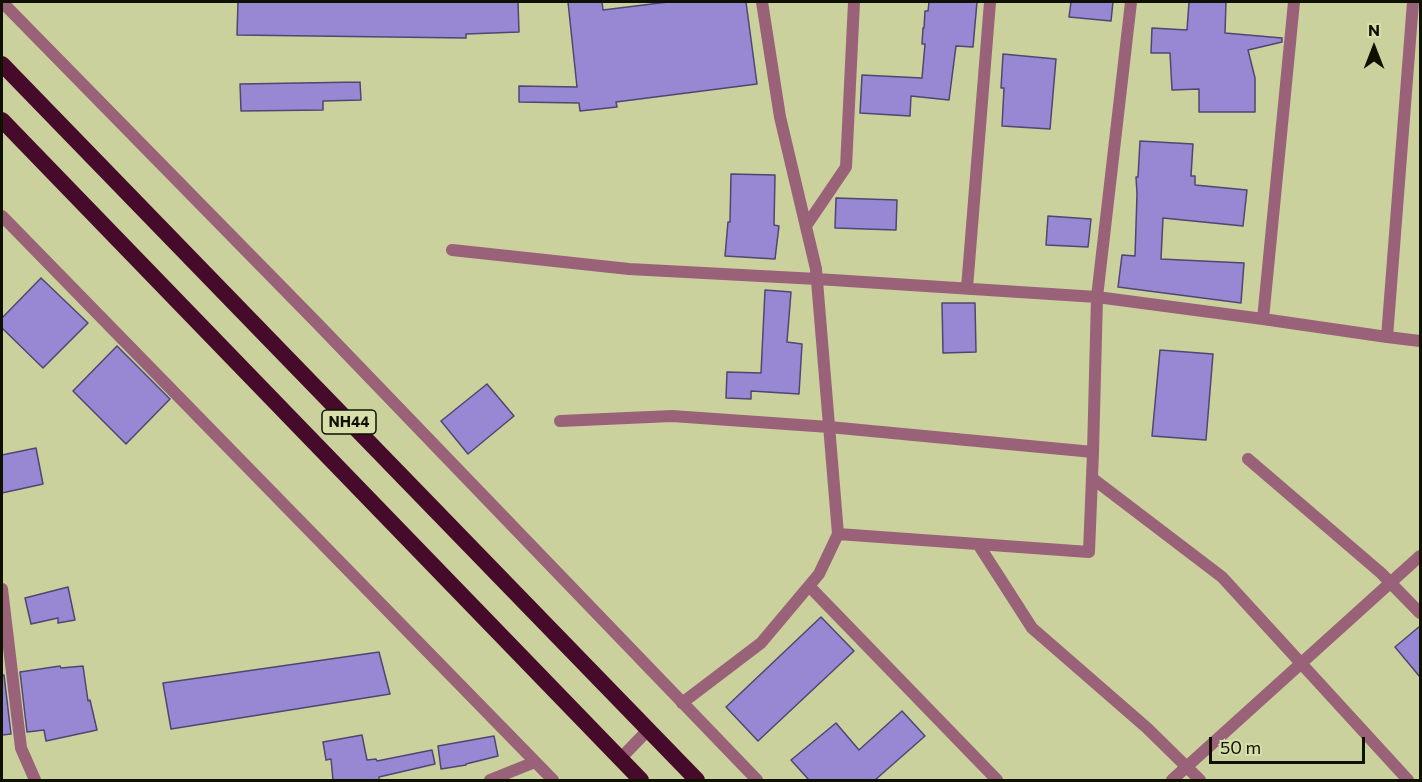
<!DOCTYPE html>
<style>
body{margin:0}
#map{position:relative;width:1422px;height:782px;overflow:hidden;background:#cbd19c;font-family:Commissioner,sans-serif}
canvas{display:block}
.frame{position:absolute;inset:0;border:3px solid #0e1000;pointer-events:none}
.north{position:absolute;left:1344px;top:18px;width:60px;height:60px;-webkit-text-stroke:4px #d8dea9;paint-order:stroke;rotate:0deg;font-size:16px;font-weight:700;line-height:24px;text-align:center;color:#0e1000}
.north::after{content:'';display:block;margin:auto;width:21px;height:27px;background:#0e1000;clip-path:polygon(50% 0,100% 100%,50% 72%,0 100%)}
.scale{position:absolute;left:1209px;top:737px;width:156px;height:27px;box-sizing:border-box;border:3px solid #0e1000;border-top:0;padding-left:8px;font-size:18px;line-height:21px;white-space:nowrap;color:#0e1000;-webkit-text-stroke:4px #d8dea9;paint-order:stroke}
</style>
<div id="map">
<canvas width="1422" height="782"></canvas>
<div class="frame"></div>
<div class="north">N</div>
<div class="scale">50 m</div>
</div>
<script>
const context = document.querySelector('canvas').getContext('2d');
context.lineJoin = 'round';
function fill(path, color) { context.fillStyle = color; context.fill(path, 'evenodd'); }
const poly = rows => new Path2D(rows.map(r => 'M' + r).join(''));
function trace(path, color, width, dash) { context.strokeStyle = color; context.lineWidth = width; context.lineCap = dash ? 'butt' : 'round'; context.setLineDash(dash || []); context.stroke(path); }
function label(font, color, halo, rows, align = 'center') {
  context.font = font + ' Commissioner,sans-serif'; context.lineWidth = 6; context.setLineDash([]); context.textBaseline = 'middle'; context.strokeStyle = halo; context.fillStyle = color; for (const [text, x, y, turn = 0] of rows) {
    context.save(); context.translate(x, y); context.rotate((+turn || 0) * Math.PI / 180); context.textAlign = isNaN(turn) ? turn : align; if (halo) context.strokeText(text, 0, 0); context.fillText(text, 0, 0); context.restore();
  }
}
const building = poly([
 [238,2,518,2,519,32,466,34,466,38,237,35,238,2],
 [568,2,602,2,603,10,668,2,746,2,757,84,616,102,617,107,580,111,579,103,519,102,519,86,577,87,568,2],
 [929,2,977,2,973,47,956,46,949,100,911,96,910,116,860,113,862,75,922,78,925,44,922,44,923,28,924,28,925,11,928,11,929,2],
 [1071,2,1113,2,1111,21,1069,17,1071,2],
 [1189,2,1226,2,1225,33,1282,38,1282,42,1248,50,1255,78,1255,112,1199,112,1199,89,1172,90,1170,53,1151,53,1152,28,1187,30,1189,2],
 [1003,54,1056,59,1050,129,1002,126,1004,88,1001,88,1003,54],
 [360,82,361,100,323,101,323,110,241,111,240,84,360,82],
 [1140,141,1193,144,1191,176,1195,176,1195,185,1247,190,1243,226,1163,218,1161,259,1244,263,1241,303,1118,287,1122,255,1135,256,1137,194,1136,177,1138,177,1140,141],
 [731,174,775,175,774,225,779,226,775,259,725,256,728,222,730,222,731,174],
 [836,198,897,200,896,230,835,228,836,198],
 [1048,216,1091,219,1088,247,1046,245,1048,216],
 [41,278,88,323,43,368,2,328,2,318,41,278],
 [765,290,791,292,787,342,802,344,799,394,751,391,751,399,726,398,727,372,761,373,765,290],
 [942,303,975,303,976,352,943,353,942,303],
 [117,346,170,399,126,444,73,391,117,346],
 [1160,350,1213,354,1206,440,1152,436,1160,350],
 [487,384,514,416,468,454,441,421,487,384],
 [36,448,43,484,2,493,2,455,36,448],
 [68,587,75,620,58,623,58,618,31,624,25,598,68,587],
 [821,617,854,651,758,741,726,707,821,617],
 [1420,626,1420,677,1395,647,1420,626],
 [379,652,390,694,171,729,163,683,379,652],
 [60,666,61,668,83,666,88,701,90,700,97,730,46,741,44,730,27,732,20,672,60,666],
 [2,675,4,675,11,734,2,735,2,675],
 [902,711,925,736,875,780,809,780,791,760,836,723,859,750,902,711],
 [362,735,367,760,376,759,377,761,432,750,435,764,379,777,379,780,333,780,331,759,326,760,323,742,362,735],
 [494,736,498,756,466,764,466,765,441,769,438,746,494,736]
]);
fill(building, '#9887d3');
trace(building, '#4f4671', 1.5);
trace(poly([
 [806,226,846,167,854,2],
 [452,250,629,269,817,279,1097,297,1263,319,1294,2],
 [967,288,990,2],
 [1263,319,1387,337,1413,2],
 [1387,337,1420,341],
 [560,421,672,416,829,427,1093,452,1097,297,1131,2],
 [1248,459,1381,573,1420,613],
 [1092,478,1222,577,1408,780],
 [838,534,1089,552,1093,452],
 [978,544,1032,628,1147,728,1200,780],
 [809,586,997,780],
 [2,589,21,748,35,780],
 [682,703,761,643,819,574,838,534,816,269,780,117,762,2],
 [620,759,648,730],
 [490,780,535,762],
 [1172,780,1420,556]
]), '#996279', 12);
trace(poly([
 [2,2,316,322,757,780],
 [2,216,553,780]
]), '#996279', 12);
trace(poly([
 [2,64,697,780],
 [2,120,641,780]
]), '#460b2a', 16);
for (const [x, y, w] of [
 [349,422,54]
]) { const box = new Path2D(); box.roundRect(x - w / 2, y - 12, w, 24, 4.5); context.fillStyle = '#d8dea9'; context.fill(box); trace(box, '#0e1000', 1.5); }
label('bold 15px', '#0e1000', null, [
 ["NH44",349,422]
]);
</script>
